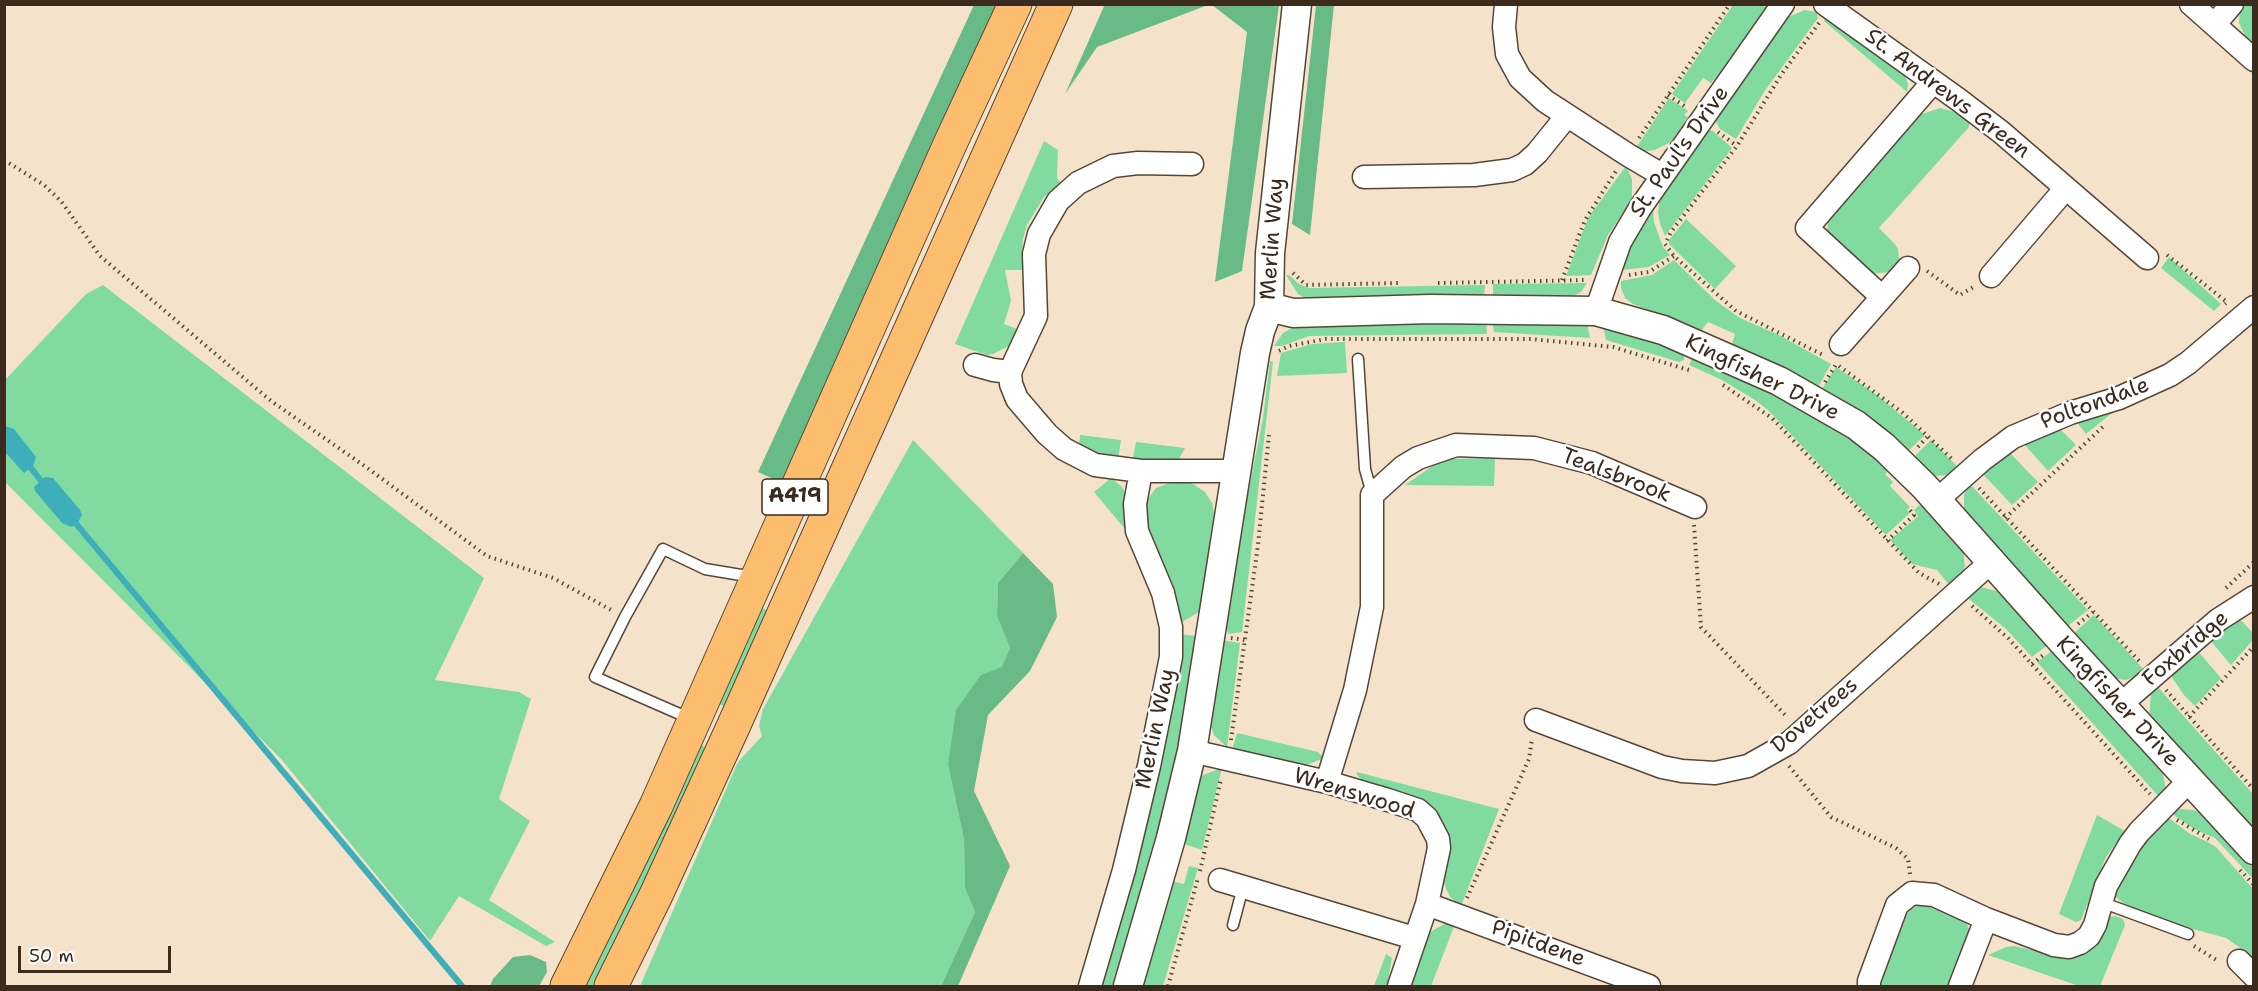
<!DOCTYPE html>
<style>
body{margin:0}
#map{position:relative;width:2258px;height:991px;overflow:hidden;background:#f4e3ca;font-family:"Shantell Sans",sans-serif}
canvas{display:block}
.frame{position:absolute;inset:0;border:6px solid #3b2a1e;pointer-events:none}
.scale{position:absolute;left:18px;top:946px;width:153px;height:27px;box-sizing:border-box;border:3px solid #3b2a1e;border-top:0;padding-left:8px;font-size:18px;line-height:21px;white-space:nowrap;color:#3b2a1e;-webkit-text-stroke:4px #fff;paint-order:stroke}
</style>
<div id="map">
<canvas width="2258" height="991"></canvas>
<div class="frame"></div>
<div class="scale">50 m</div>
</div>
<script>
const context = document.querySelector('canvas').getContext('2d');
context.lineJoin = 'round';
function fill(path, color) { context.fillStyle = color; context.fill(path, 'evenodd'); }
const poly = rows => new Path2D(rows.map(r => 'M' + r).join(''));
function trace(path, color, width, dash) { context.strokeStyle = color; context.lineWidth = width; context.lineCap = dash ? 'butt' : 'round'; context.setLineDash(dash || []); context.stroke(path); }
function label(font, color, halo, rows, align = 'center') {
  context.font = font + ' "Shantell Sans",sans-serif'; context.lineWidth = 5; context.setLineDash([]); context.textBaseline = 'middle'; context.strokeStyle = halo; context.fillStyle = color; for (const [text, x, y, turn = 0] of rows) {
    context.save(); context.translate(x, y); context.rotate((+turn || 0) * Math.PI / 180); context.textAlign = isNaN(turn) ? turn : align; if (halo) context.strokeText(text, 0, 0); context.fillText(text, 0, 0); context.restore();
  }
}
fill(poly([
 [1733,5,1771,5,1727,65,1711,83,1703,78,1685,103,1672,94],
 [2243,5,2253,5,2253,47,2247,40,2239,23,2240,7],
 [1805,10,1816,12,1818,18,1764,92,1736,139,1720,129,1715,120,1786,18],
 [1827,17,1904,74,1908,84,1907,92,1824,21],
 [1669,98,1688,111,1684,115,1688,117,1671,142,1655,150,1642,152,1636,148],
 [1940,108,1955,112,1969,122,1969,127,1879,228,1894,243,1898,249,1899,259,1899,263,1889,272,1872,274,1827,233,1828,221,1920,111,1922,114],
 [1707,130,1713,131,1732,148,1665,236,1660,224,1658,212,1660,196],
 [1044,141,1058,150,1057,178,1061,183,1044,197,1027,225,1023,239,1022,256,1025,270,1005,270,1011,301,1004,324,1019,330,1009,346,993,354,987,355,955,344],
 [1626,166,1632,179,1632,199,1608,235,1591,275,1566,276,1588,218],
 [1653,210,1654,222,1663,247,1670,255,1649,267,1621,270,1625,254,1644,220],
 [1686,219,1736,266,1715,289,1669,244,1669,240],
 [2169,257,2221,304,2214,311,2161,268],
 [1674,260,1716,301,1740,318,1779,335,1831,364,1817,389,1749,356,1732,344,1735,334,1708,322,1701,331,1633,304,1625,298,1621,288,1621,281,1652,275],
 [1286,275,1289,275,1299,284,1309,288,1485,285,1484,297,1311,301,1298,294],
 [1587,283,1581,292,1570,298,1496,297,1493,295,1493,284],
 [103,285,484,578,435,680,519,692,531,699,499,799,530,821,489,900,555,942,546,946,459,896,430,941,282,760,5,482,4,381,86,294],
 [1486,320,1487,334,1309,336,1282,346,1274,346,1283,333,1295,326],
 [1492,320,1587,323,1590,338,1494,332],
 [1603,326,1685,350,1684,360,1679,362,1606,340],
 [1345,342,1347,373,1277,376,1281,353,1312,344],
 [1694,354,1733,370,1840,428,1891,468,1885,474,1893,482,1890,486,1910,507,1907,510,1910,513,1886,535,1768,410,1755,400,1722,380,1689,365],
 [1270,361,1273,362,1242,632,1229,634,1224,626,1234,564,1263,418],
 [1836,367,1877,395,1925,435,1906,453,1820,392],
 [2111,410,2112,413,2086,434,2075,420],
 [2057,426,2076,445,2048,471,2024,444],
 [1080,435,1121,440,1118,460,1089,452,1079,446],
 [913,440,1023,553,998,583,997,616,1010,648,1002,668,981,675,948,765,964,839,965,888,975,912,941,986,640,986,738,762,762,736,759,726,763,709],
 [1931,440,1960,469,1948,475,1933,476,1912,459],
 [1136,442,1185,448,1178,461,1135,462,1133,458],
 [2009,452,2038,482,2012,505,1982,473],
 [1495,458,1494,486,1405,485,1434,465,1451,459],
 [1111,478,1122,487,1127,497,1130,535,1094,492],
 [1178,480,1193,484,1205,492,1212,503,1214,512,1201,611,1180,623,1176,599,1147,523,1147,500,1156,488],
 [1969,483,2030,548,2088,610,2064,629,1964,510,1964,495],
 [1923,502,1963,549,1965,567,1962,574,1950,586,1937,570,1912,564,1890,540,1918,516,1914,510],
 [1981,587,2004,593,2050,643,2032,657,2006,629,1964,595,1973,589],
 [759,605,771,614,729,708,716,703],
 [2094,615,2146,672,2126,680,2110,678,2071,636],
 [2237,616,2253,633,2253,640,2231,665,2210,640],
 [1180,634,1195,636,1192,678,1165,819,1115,986,1099,986],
 [1221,640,1240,643,1227,747,1214,735,1211,726,1210,716],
 [2056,648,2162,769,2166,789,2161,799,2037,662],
 [2196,649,2221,678,2195,706,2184,695,2169,673],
 [2156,685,2253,794,2253,838,2149,718,2151,693],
 [1237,733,1318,752,1324,758,1307,765,1232,750],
 [698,743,712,751,599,986,582,986],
 [1222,768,1202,850,1184,844,1198,781,1203,775],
 [1357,772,1499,809,1461,906,1450,897,1441,877,1449,842,1448,833,1439,815,1427,803,1364,782,1357,775],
 [2180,809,2194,810,2203,814,2253,867,2253,879,2215,838,2194,829,2175,816,2172,811],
 [2097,815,2125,831,2106,857,2081,920,2076,922,2059,914],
 [2166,816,2190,834,2206,841,2216,847,2253,889,2253,964,2239,947,2226,938,2171,923,2126,905,2116,897,2113,890,2139,846],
 [1189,866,1198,868,1163,986,1141,986,1172,881,1184,884],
 [1928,903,1966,922,1969,929,1970,943,1952,986,1880,986,1904,916,1919,904],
 [2116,916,2123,919,2125,925,2100,986,2079,986,1988,955,2006,947,2014,946,2063,957,2109,917],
 [1446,923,1455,924,1431,986,1406,986,1427,934],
 [1386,954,1392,958,1387,986,1374,986]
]), '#81dba1');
fill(poly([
 [1105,4,1208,4,1208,5,1097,47,1065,94],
 [974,5,1001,5,784,484,758,472],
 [1212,5,1279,5,1242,271,1215,282,1247,32],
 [1316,5,1334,5,1310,235,1292,224],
 [1023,553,1053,584,1057,617,1030,671,988,715,974,791,1010,866,958,986,941,986,975,912,965,888,964,839,948,765,956,710,981,675,1002,667,1010,648,997,616,998,583],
 [530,955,546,962,547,972,539,986,490,986,493,979,513,957]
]), '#68bb87');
fill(poly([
 [5,426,14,429,36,457,33,466,24,473,5,452],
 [45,477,53,478,80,510,82,515,77,524,71,527,62,523,35,491,34,487]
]), '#3eaeba');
trace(poly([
 [31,468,46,487],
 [73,520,462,986]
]), '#3eaeba', 6);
const service = poly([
 [1358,359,1365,469,1372,494],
 [691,719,595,677,625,617,663,549,705,569,741,575,753,574],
 [2101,902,2188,934],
 [1233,925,1243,887]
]);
const minor = poly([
 [1506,4,1504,27,1507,54,1520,78,1545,101,1628,155,1662,175],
 [1825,4,1959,100,2001,132,2147,258],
 [2191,4,2254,60],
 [2215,24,2232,4],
 [1364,177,1474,175,1512,170,1525,164,1537,153,1567,116],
 [1991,276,2066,188],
 [1882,297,1807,228,1933,82],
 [1596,311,1620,242,1640,208,1783,4],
 [1841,344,1908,268],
 [975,365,993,370,1010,372],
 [1141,471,1235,471],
 [1937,500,1982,460,2013,437,2070,413,2119,398,2170,375,2188,363,2254,307],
 [2121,704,2218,620,2254,597],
 [1536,720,1662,767,1682,771,1715,773,1748,766,1789,743,1991,562],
 [1192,751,1327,782,1388,800,1418,810,1427,818,1438,839,1439,848,1427,904,1399,986],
 [1327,782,1355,690,1372,607,1372,495,1403,467,1418,458,1456,445,1534,448,1592,463,1695,507],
 [1220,880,1414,938],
 [1427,904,1649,986],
 [2239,961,2254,976],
 [1090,986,1124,870,1149,766,1171,657,1171,627,1163,593,1137,531,1135,504,1141,471,1095,465,1064,449,1047,434,1017,399,1011,384,1010,372,1036,316,1034,254,1039,234,1058,201,1078,183,1113,166,1138,163,1192,164],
 [1869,986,1869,981,1897,905,1912,893,1934,895,1986,919,2054,945,2069,947,2080,943,2089,936,2095,925,2106,886,2130,844,2139,832,2189,781],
 [1960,986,1986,919]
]);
const tertiary = poly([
 [1269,307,1293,313,1430,309,1596,311,1663,330,1779,381,1856,425,1884,447,1924,486,2061,640,2254,850],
 [1128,986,1171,838,1192,751,1255,353,1260,331,1269,307,1270,253,1297,4]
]);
const trunk = poly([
 [567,986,656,806,950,144,1015,4],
 [611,986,656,895,733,727,1056,4]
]);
trace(service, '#574638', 13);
trace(minor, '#574638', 25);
trace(tertiary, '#574638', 31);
trace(trunk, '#574638', 35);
trace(poly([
 [1819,23,1781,75,1737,146,1671,232,1665,244,1674,256,1736,311,1823,355],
 [1668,95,1686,107],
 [1718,132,1737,146],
 [1639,138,1730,4],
 [4,160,44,185,61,201,100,256,271,401,366,467,487,556,553,578,613,611],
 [2167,255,2227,302,2225,304],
 [1927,271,1960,295,1975,286],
 [1293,273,1306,285,1400,283],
 [1629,275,1649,272,1674,256],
 [1562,280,1585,220,1616,171],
 [1438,283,1586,280],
 [1279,351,1289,346,1326,339,1531,339,1613,347,1689,370],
 [1839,366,1903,413,1953,460],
 [1825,382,1837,363],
 [1723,385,1772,418,1919,573,1939,584],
 [1918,447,1929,435],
 [1979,488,2141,663],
 [2005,518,2106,424],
 [1694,525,1701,627,1787,717],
 [1887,541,1914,515,1910,510,1913,507],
 [2226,588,2254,562],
 [1972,606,2008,638,2150,794],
 [2078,624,2093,612],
 [1231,638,1245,640],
 [2032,664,2043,655],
 [2166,690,2254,790],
 [2189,717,2254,646],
 [1231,740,1258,545,1269,435],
 [1789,766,1831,817,1896,848,1908,859,1910,874],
 [2177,820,2209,839],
 [2240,870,2254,885],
 [1200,871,1221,779],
 [1467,898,1529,759,1532,739],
 [2194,946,2218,961],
 [1168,986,1198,878]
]), '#574638', 4, [1.5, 4.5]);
trace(service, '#fff', 10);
trace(minor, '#fff', 22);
trace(tertiary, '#fff', 28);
trace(trunk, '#fcbd6f', 33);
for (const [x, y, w] of [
 [795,497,66]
]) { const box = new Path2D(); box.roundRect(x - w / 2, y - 18, w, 36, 4.5); context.fillStyle = '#fff'; context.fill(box); trace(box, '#3b2a1e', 1.5); }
label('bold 21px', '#3b2a1e', null, [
 ["A419",795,497]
]);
label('22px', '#3b2a1e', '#fff', [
 ["St. Andrews Green",1947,94,37],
 ["St. Paul's Drive",1680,152,-55],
 ["Merlin Way",1273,239,-86],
 ["Kingfisher Drive",1762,378,26],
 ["Poltondale",2095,404,-20],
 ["Tealsbrook",1616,476,21],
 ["Foxbridge",2186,649,-40],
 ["Kingfisher Drive",2117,702,47],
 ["Dovetrees",1815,716,-40],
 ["Merlin Way",1156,729,-78],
 ["Wrenswood",1354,794,17],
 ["Pipitdene",1538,944,20]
]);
</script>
